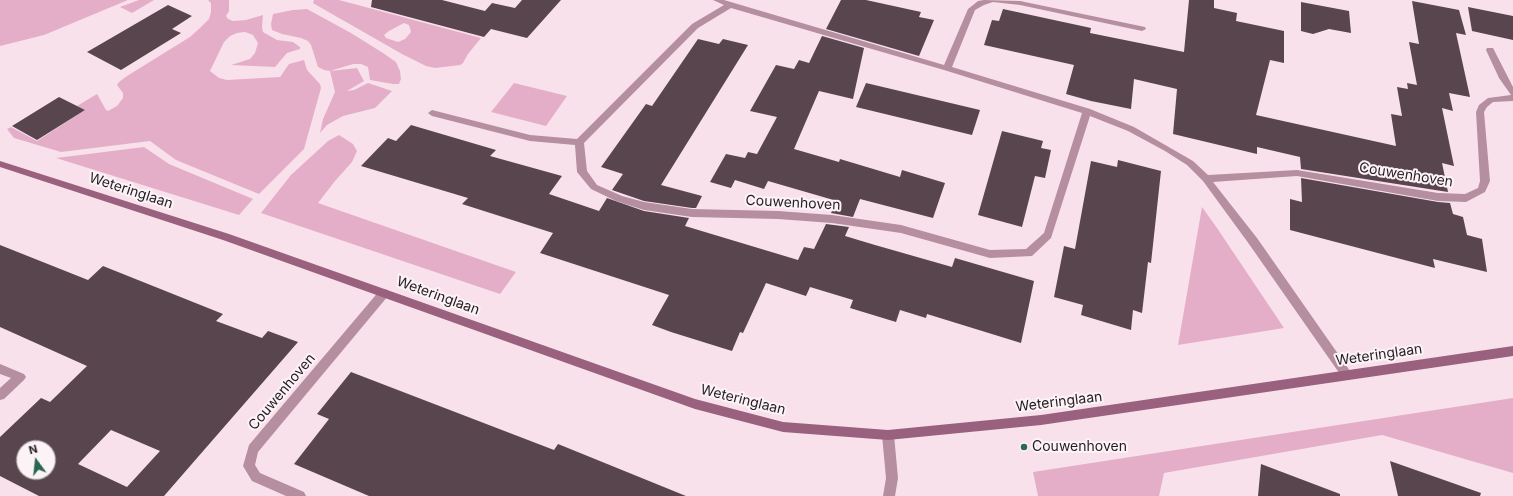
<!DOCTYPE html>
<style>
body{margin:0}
#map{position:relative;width:1513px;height:496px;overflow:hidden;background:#f9e1ec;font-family:Inter,sans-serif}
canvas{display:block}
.north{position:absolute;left:16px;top:440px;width:40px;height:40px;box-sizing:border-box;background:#fcf3f7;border:1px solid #a69da1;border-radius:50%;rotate:345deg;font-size:11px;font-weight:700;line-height:16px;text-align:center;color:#241c20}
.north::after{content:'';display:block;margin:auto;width:14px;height:18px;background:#2a6853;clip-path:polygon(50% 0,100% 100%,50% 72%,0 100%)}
</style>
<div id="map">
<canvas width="1513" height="496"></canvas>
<div class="north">N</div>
</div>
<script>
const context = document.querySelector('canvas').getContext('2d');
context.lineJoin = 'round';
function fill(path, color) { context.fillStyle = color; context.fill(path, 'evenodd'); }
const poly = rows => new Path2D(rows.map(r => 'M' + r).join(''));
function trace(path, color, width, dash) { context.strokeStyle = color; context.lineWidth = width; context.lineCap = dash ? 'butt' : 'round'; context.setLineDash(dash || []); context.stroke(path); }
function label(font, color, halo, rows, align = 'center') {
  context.font = font + ' Inter,sans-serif'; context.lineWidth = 4; context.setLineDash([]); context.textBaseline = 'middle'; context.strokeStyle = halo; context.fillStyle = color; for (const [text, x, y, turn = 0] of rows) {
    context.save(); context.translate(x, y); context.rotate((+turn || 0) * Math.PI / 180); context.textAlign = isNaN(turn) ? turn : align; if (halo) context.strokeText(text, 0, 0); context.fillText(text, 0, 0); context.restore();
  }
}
fill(poly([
 [0,0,128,0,44,35,0,46],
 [139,0,154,0,132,13,120,7],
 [208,0,229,0,229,11,226,16,228,19,233,21,246,20,263,15,262,27,263,32,277,40,293,42,300,47,300,49,287,53,275,67,231,65,250,59,255,53,258,43,253,35,245,32,237,33,230,36,224,42,210,71,219,78,227,80,280,77,289,64,304,60,307,70,320,84,321,88,304,149,259,194,176,160,150,141,61,152,14,138,7,129,11,127,37,141,85,110,77,106,97,94,106,110,108,111,117,106,123,98,123,93,117,85,119,82,127,76,190,37,201,27,209,19,211,12,211,3],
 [314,0,339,0,481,38,468,54,463,63,460,65,435,68,426,66,402,54,318,6,313,3],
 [404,23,409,25,411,32,405,39,398,42,386,38,384,35,389,31],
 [307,9,351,33,383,53,396,62,400,71,401,79,399,84,393,84,370,80,368,67,361,64,353,64,330,71,357,68,364,81,347,91,354,90,368,83,392,91,375,108,343,116,327,125,320,133,323,119,335,92,330,71,324,70,318,67,311,45,308,41,301,38,282,34,272,30,271,24,273,14,293,10],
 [514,83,567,96,546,126,491,112],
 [339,135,353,144,357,151,352,162,335,181,318,203,516,272,500,294,261,213,291,175,328,141],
 [144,147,169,164,253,199,239,215,56,158],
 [1202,207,1217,228,1284,328,1178,345],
 [1513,398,1513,473,1382,435,1164,473,1159,496,1038,496,1033,472]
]), '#e5aec8');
fill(poly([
 [372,0,442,0,485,11,492,3,515,8,522,0,561,0,527,38,491,29,484,37,371,7],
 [841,0,866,0,921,12,919,17,934,20,919,56,826,29],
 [1189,0,1214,0,1214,8,1237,13,1236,21,1284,31,1284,63,1270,60,1256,115,1396,146,1391,114,1402,116,1397,87,1408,89,1407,83,1417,85,1409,42,1419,44,1412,1,1459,10,1466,35,1456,33,1470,97,1449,93,1453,111,1442,108,1454,166,1442,163,1448,192,1301,169,1300,157,1257,147,1257,154,1173,134,1177,89,1134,79,1131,109,1091,101,1066,94,1074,65,984,45,992,20,999,21,1003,9,1091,28,1090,33,1184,52],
 [1301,2,1349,11,1351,33,1329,29,1313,34,1301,31],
 [168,5,192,16,172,29,181,33,121,70,87,52],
 [1468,7,1513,16,1513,40,1472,31],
 [822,36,864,48,853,99,819,91,794,149,839,162,840,159,900,177,902,170,945,183,933,218,860,199,853,217,831,213,837,201,768,181,764,189,735,180,731,188,710,182,726,154,745,158,748,152,757,154,777,117,750,111,776,65,794,69,799,60,809,63],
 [698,39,719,44,723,39,748,45,661,185,702,196,696,208,692,208,644,201,612,190,623,174,601,167,646,104,652,106],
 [866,83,980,110,972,135,856,107],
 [59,97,85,110,37,140,12,126],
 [411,125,496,150,490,156,562,176,549,194,599,211,607,198,644,211,689,218,685,226,798,260,804,247,814,249,826,224,849,227,845,236,875,245,952,267,955,258,1034,281,1021,343,927,314,926,318,900,310,896,322,850,308,853,300,810,287,806,296,766,283,743,333,740,332,732,351,671,332,652,325,669,295,540,253,553,233,462,204,468,198,361,166,388,138,396,141],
 [1002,131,1043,141,1041,148,1051,150,1045,178,1035,176,1022,227,978,215],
 [1118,160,1161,171,1151,263,1148,262,1142,313,1133,310,1131,330,1081,315,1083,305,1054,297,1064,246,1075,249,1091,161,1117,167],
 [1301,178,1438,202,1450,203,1453,214,1463,217,1467,235,1482,239,1487,272,1433,259,1435,268,1290,230,1290,199,1302,202],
 [0,245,88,280,103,266,223,314,216,321,262,338,268,331,298,342,164,496,39,496,0,476,0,437,41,398,50,402,87,366,0,327],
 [111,430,160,451,127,487,78,464],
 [24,448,48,448,48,472,24,472],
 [351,372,554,450,558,444,686,496,369,496,294,464,329,419,317,414],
 [1390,461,1481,493,1480,496,1398,496],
 [1261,464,1340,494,1340,496,1258,496]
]), '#58454e');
fill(poly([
 [713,0,724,0,944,65,968,9,978,1,984,0,1020,1,1145,27,1146,29,1142,31,1020,5,993,2,984,5,975,10,952,67,1090,109,1134,127,1193,161,1208,175,1297,170,1438,193,1465,194,1478,188,1480,181,1476,112,1479,105,1488,98,1511,95,1499,78,1486,50,1487,48,1493,48,1513,87,1513,101,1493,102,1487,107,1484,112,1490,181,1485,192,1466,202,1438,201,1297,176,1213,182,1257,238,1350,371,1352,374,1350,377,1346,379,1342,377,1249,244,1203,181,1187,165,1165,151,1128,131,1090,116,1051,238,1032,256,990,258,901,233,832,223,778,219,692,217,644,210,616,201,591,189,577,172,575,145,530,141,432,116,428,113,432,110,530,135,577,139,692,24,724,5,713,0],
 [731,8,944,70,1082,113,1044,233,1026,249,990,250,901,225,832,215,778,211,692,209,644,202,622,196,597,185,587,171,584,143,698,28,731,8],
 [384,289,388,290,389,293,388,296,258,452,255,465,260,473,304,492,306,496,286,496,252,481,243,466,249,445,380,290,384,289],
 [0,364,24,374,26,377,24,380,4,399,0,400,0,388,11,378,0,374,0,364],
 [888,430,892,431,894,435,898,478,895,496,883,496,886,478,882,435,884,431,888,430]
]), '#b58ea0');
fill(poly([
 [0,161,229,234,695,399,783,422,888,430,1041,415,1513,346,1513,356,1041,425,888,440,783,432,695,409,223,240,0,167,0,161]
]), '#99617d');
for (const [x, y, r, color] of [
 [1024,447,4,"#2a6853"]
]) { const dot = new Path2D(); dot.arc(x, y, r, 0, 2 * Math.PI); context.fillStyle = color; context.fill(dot); trace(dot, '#fcf3f7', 1.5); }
label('14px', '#241c20', '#fcf3f7', [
 ["Couwenhoven",1406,175,9],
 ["Weteringlaan",131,191,18],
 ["Couwenhoven",793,203,3],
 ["Weteringlaan",438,296,20],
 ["Weteringlaan",1379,355,-8],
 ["Couwenhoven",282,392,-50],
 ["Weteringlaan",743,400,14],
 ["Weteringlaan",1059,402,-7]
]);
label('14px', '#241c20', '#fcf3f7', [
 ["Couwenhoven",1032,447]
], 'left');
</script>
